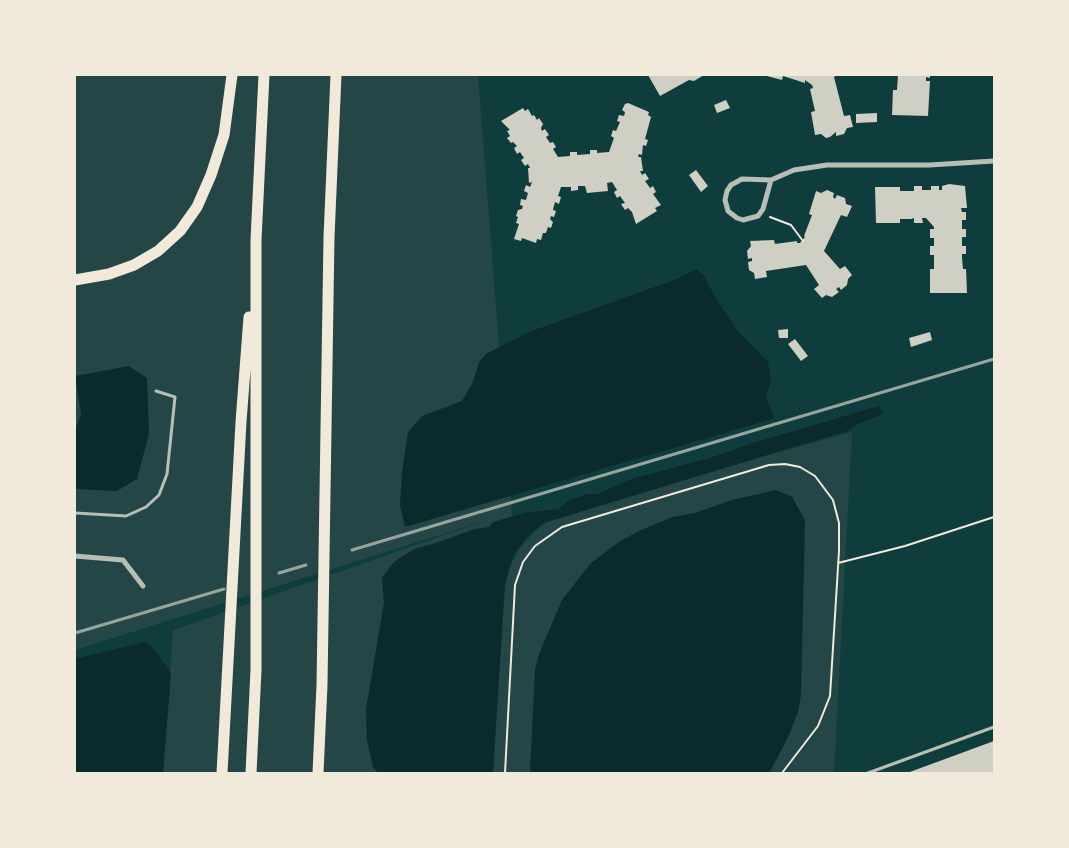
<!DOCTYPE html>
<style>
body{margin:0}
#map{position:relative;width:1069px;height:848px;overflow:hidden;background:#0f3d3e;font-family:"DejaVu Sans",sans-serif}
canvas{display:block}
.frame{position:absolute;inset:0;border:76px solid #f1e9da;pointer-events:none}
</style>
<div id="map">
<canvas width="1069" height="848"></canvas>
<div class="frame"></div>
</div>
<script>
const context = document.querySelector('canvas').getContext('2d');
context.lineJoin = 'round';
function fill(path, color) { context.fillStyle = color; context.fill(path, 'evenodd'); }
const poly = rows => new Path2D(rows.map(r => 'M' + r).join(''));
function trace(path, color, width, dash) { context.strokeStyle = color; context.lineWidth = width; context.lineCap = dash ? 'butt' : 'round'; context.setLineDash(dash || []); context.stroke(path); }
fill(poly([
 [75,75,478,75,512,512,510,567,519,549,536,530,548,522,734,464,852,432,834,773,163,773,173,630,487,520,75,650]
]), '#244646');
fill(poly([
 [696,269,704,276,716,299,737,330,768,362,771,379,766,398,775,418,405,527,400,505,402,472,408,432,422,416,462,401,473,382,479,362,486,354,529,332,677,279],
 [129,366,147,378,149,434,137,479,117,491,75,489,75,431,81,414,75,376],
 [879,406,883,414,856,425,847,431,543,523,527,537,513,556,505,585,493,773,378,773,373,767,367,740,366,709,384,603,382,578,394,562,414,549,442,541,474,529,489,527,493,522,524,513,559,509,568,501,587,494,598,494,631,479,710,458,756,442],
 [776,490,792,497,805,520,801,695,798,712,790,733,771,770,768,773,530,773,535,670,539,654,562,600,590,564,620,541,641,530,673,517,695,513,732,500],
 [145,642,153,648,171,673,163,773,75,773,75,659]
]), '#0a2a2b');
fill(poly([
 [648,75,704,75,694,81,689,80,660,96],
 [763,75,837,75,834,77,844,116,850,115,853,127,847,128,844,134,836,136,836,132,830,137,826,138,821,134,815,135,811,112,815,111,810,89,813,88,812,85,805,80,805,83,783,76,782,80],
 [898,75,930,75,930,78,926,77,926,81,930,81,928,116,892,115,893,90,897,90],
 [726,100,730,108,717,113,714,105],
 [628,103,649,112,648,115,651,117,645,139,648,140,646,146,643,145,642,155,639,154,638,157,641,157,643,171,640,171,642,175,645,173,649,179,645,181,650,188,653,186,656,192,653,194,661,205,655,208,657,211,636,224,632,212,628,208,625,210,621,204,625,203,620,196,617,198,614,192,617,190,612,182,607,183,608,191,587,193,585,186,578,186,578,190,571,191,571,187,561,187,558,196,561,197,559,204,555,202,553,210,556,211,554,217,551,216,550,219,553,222,551,228,548,227,546,233,543,233,541,240,537,239,536,243,522,238,521,241,514,239,519,224,516,223,518,217,516,216,518,210,522,209,523,206,520,205,521,199,526,200,528,193,524,191,526,185,530,187,532,182,529,183,528,168,530,168,528,164,525,166,521,160,524,158,520,152,517,154,514,148,517,146,513,142,511,143,507,138,510,136,507,131,510,130,501,121,523,108,525,111,528,109,532,116,534,115,537,120,539,118,543,124,541,128,542,131,545,129,549,135,546,137,550,143,553,142,556,147,553,149,558,157,570,156,570,152,577,152,577,155,590,154,590,150,597,150,597,153,609,152,614,138,611,136,613,130,616,131,620,122,617,121,619,115,624,116,625,112,622,110,625,104],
 [877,113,877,122,856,123,856,114],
 [696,170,708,186,701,192,689,175],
 [949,184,965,186,967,208,961,208,962,212,966,212,966,220,962,220,962,229,966,229,966,237,962,237,962,246,966,246,966,254,962,254,962,258,963,269,966,269,967,293,930,293,930,269,934,269,934,255,930,255,930,246,934,246,934,238,930,238,930,229,934,229,934,227,926,218,922,218,923,223,914,223,914,218,911,219,900,219,900,223,876,223,875,187,900,187,900,191,914,191,914,186,922,186,922,190,931,190,931,186,939,186,939,190,942,190,942,186],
 [827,190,834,193,833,197,835,199,837,195,845,198,846,204,852,206,847,217,841,215,824,251,840,269,845,266,852,275,848,279,847,285,841,290,839,287,836,289,839,292,832,297,826,295,822,298,814,289,819,285,806,265,766,271,767,277,755,279,754,273,749,270,748,262,752,261,752,258,748,259,747,251,751,246,750,241,774,240,775,244,797,241,797,243,800,243,805,237,804,236,812,215,809,214,816,191,821,193],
 [788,329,788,338,779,338,778,330],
 [930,332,932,340,911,347,909,338],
 [795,339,808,356,801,361,788,344],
 [994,741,994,773,907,773]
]), '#cfcfc3');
trace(poly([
 [770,217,791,225,803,241],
 [838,563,905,546,994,517],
 [505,773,515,585,523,562,535,546,562,527,769,465,785,464,800,467,815,476,833,500,839,523,839,551,830,696,818,726,782,773]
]), '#f1e9da', 2);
trace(poly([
 [75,513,126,516,146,507,159,495,167,474,175,397,156,391],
 [868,773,994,727]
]), '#b8beb3', 3);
trace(poly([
 [771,180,763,209,758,216,743,220,737,218,728,211,725,200,727,191,731,185,742,179,771,180,794,170,827,165,929,165,994,161],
 [75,556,123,560,143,586]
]), '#b8beb3', 5);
trace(poly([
 [75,280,109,274,134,265,158,251,180,231,197,207,211,175,224,135,232,75],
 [222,773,241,422,249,317],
 [251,773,256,670,256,240,264,75],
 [318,773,322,685,329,237,336,75]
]), '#f1e9da', 11);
trace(poly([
 [352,550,994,359],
 [279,573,306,565],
 [75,633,224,589]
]), '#97a49c', 3);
</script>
